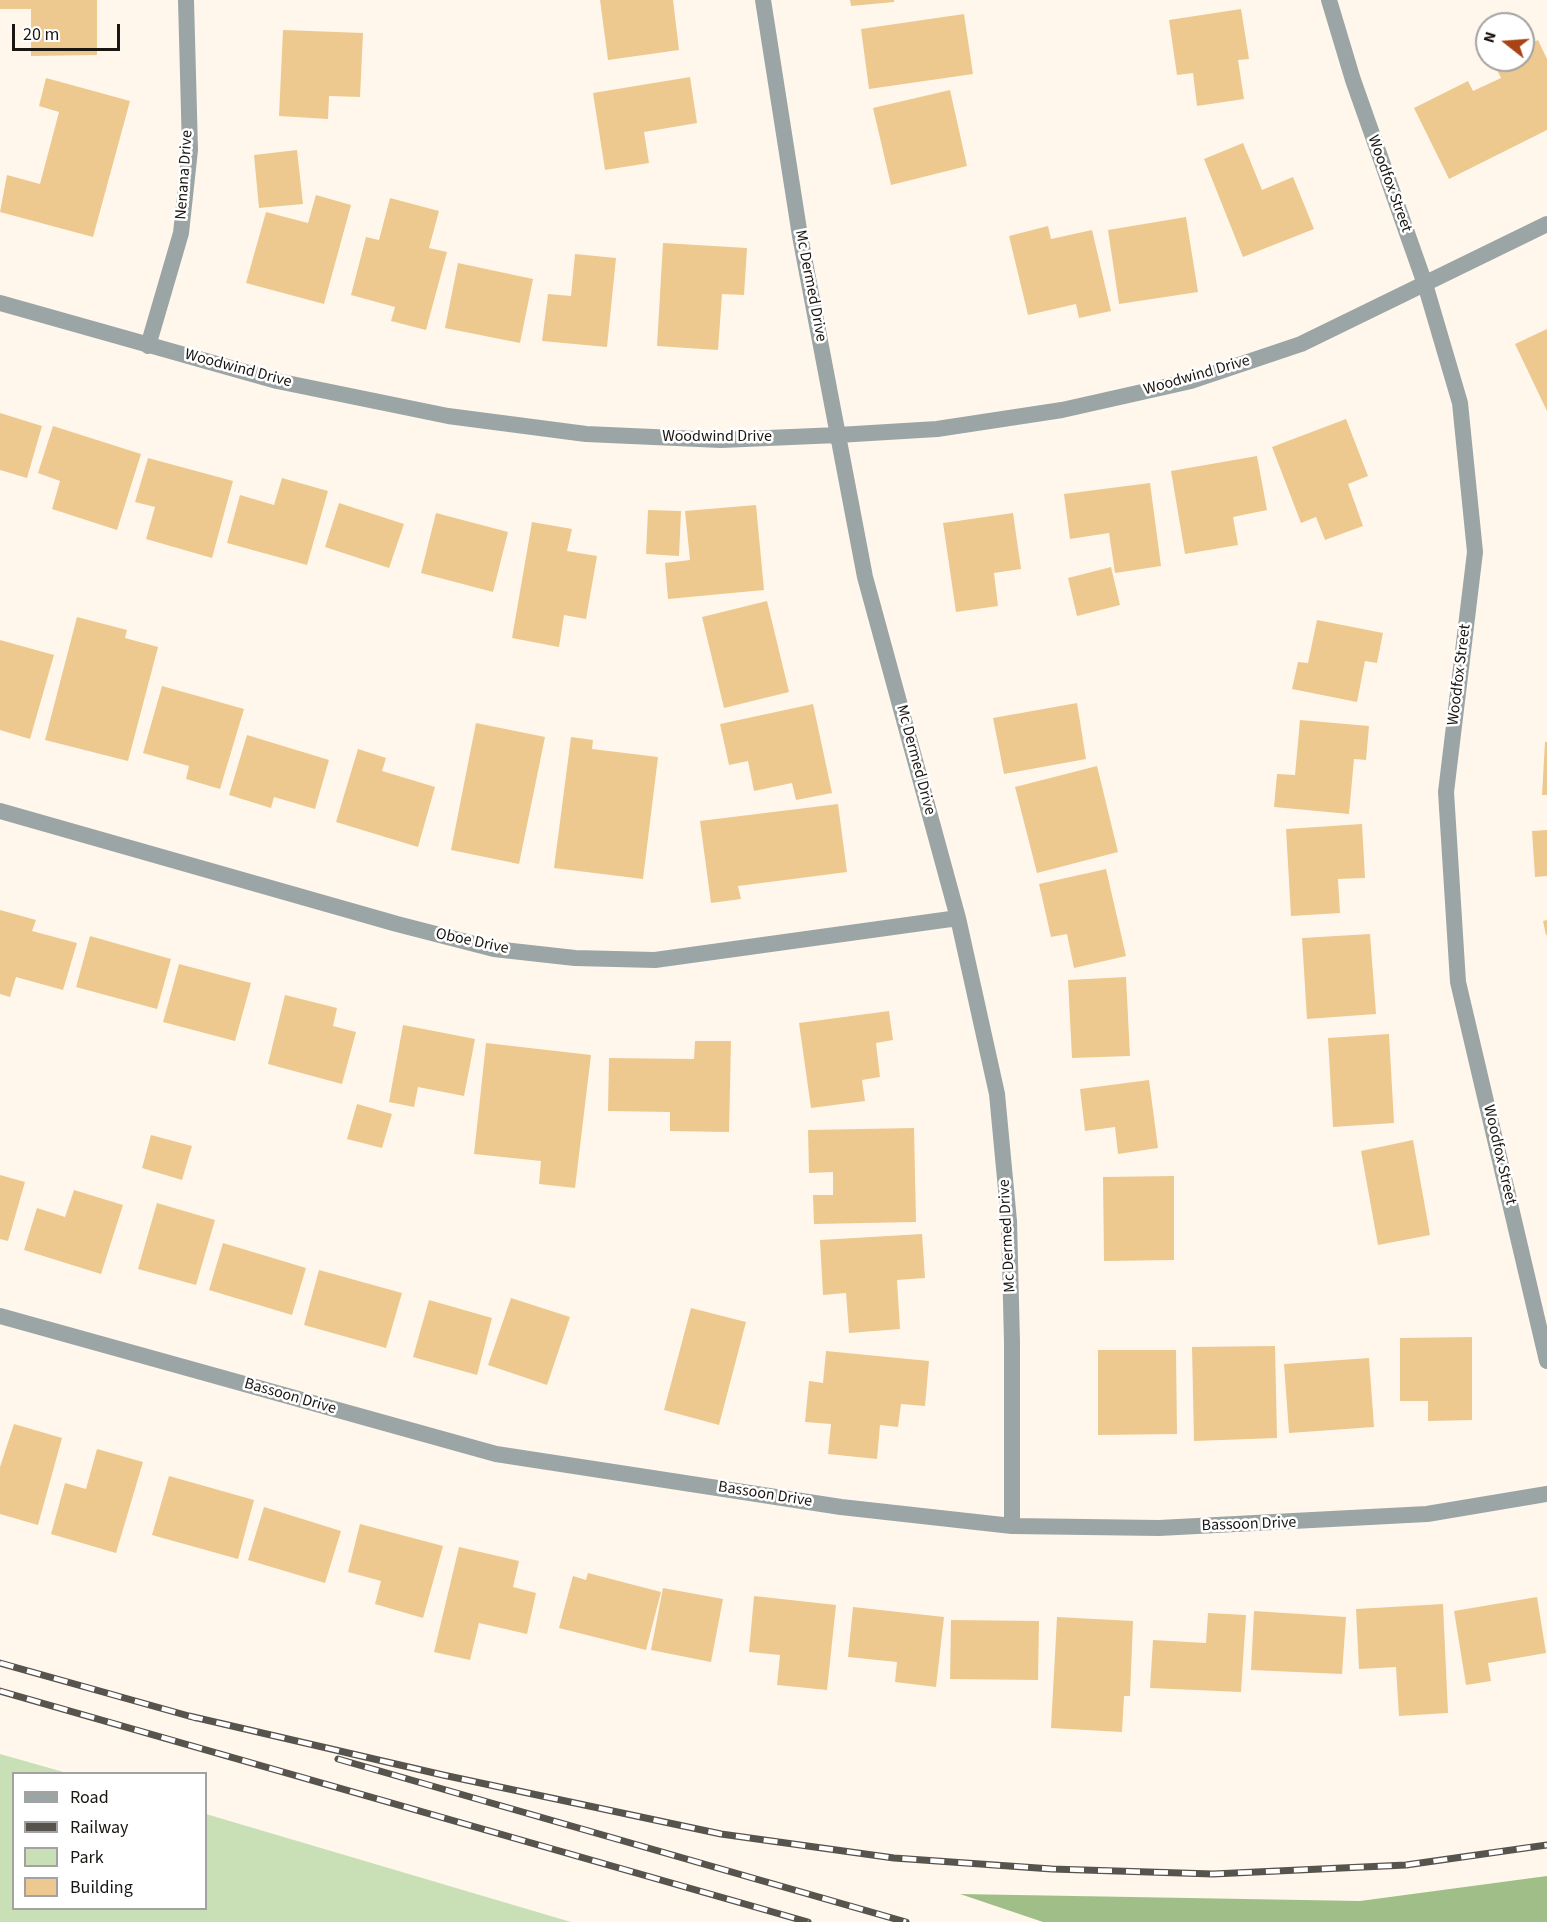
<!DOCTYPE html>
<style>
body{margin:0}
#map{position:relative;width:1547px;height:1922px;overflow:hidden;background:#fff7ec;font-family:"Source Sans 3",sans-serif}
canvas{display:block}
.legend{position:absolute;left:12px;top:1772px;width:195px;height:138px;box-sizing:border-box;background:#fff;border:2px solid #a3a2a0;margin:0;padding:8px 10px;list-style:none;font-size:18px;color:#1a1712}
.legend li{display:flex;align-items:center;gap:12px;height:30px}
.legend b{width:30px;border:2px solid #a3a2a0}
.north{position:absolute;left:1475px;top:12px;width:60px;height:60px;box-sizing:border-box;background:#fff;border:2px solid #a3a2a0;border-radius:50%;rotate:287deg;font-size:16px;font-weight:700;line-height:24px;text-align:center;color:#1a1712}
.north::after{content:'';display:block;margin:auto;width:21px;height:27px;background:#a84315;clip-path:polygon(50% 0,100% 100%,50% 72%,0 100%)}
.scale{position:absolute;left:12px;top:24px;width:108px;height:27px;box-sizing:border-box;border:3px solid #1a1712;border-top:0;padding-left:8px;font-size:18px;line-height:21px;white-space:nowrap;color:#1a1712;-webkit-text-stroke:4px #fff;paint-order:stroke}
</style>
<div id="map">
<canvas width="1547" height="1922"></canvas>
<ul class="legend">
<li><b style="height:8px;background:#9ca5a6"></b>Road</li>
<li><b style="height:8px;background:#57534d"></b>Railway</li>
<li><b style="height:16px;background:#c9e0b7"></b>Park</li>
<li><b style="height:16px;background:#edc990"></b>Building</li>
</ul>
<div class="north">N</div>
<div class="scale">20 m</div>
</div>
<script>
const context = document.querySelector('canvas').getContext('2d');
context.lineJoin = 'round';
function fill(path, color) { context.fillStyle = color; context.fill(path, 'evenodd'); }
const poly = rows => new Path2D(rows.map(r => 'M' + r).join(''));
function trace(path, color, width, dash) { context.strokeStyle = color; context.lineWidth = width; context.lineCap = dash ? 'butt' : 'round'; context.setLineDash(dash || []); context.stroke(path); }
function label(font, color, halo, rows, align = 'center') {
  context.font = font + ' "Source Sans 3",sans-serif'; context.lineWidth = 5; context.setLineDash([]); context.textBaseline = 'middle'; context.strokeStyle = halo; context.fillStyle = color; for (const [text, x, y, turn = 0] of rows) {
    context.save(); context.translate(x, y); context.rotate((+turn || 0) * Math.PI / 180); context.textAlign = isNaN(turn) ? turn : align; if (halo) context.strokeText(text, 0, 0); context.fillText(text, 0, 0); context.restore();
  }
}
fill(poly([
 [0,1754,67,1773,14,1774,14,1908,206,1908,206,1814,571,1922,0,1922]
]), '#c9e0b7');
fill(poly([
 [1547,1876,1547,1922,1043,1922,960,1894,1360,1901]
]), '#a0bf88');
fill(poly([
 [0,0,97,0,97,55,31,56,31,9,0,9],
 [600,0,673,0,679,50,608,60],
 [850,0,894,0,894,2,851,6],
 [1241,9,1249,59,1238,60,1244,99,1197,106,1193,73,1177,75,1169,20],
 [964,14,973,74,869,89,861,29],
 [283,30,363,33,360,97,329,96,328,119,279,116],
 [1538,40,1547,59,1547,130,1449,179,1414,108,1468,81,1473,91,1501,78,1493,62,1523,60,1523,47],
 [690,77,697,123,644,132,649,163,605,170,593,93],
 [46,78,130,101,93,237,0,212,7,175,40,184,59,112,39,106],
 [950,90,967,166,891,185,873,108],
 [1243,143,1262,190,1293,177,1314,229,1243,257,1204,159],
 [297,150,303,204,259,208,254,155],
 [316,195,351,205,324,304,246,283,266,212,308,223],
 [390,198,439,211,429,248,447,252,426,330,391,321,395,307,351,295,366,237,379,240],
 [1186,217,1198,292,1119,304,1108,230],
 [1048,226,1051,239,1092,230,1111,311,1079,318,1076,304,1028,315,1009,236],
 [663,243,747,248,744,295,722,294,718,350,657,346],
 [575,254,616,258,607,347,542,341,548,294,571,296],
 [458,263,533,279,520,343,445,328],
 [1547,329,1547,411,1515,344],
 [0,413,42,426,27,478,0,470],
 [1346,419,1368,476,1348,484,1363,526,1325,540,1316,517,1301,523,1272,447],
 [53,426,141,454,117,530,52,509,60,481,38,473],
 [1257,456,1267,510,1233,517,1238,545,1185,554,1171,471],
 [148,458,233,481,212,558,146,539,155,507,135,502],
 [282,478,328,491,307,565,227,543,240,495,274,505],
 [1150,483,1161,566,1115,573,1109,533,1070,539,1064,494],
 [339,503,404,524,389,568,325,547],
 [756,505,764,590,668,599,665,563,690,560,685,511],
 [648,510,681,511,679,556,646,554],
 [436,513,508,532,493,592,421,573],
 [1013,513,1021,569,994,573,998,606,956,612,943,523],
 [532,522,572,529,567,551,597,556,586,619,564,615,559,647,512,638],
 [1111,567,1120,605,1077,616,1068,578],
 [767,601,789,692,724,708,702,617],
 [77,617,127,630,125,638,158,647,128,761,45,740],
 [1317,620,1383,633,1377,663,1365,661,1357,702,1292,689,1298,662,1308,663],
 [0,640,54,655,30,739,0,730],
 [162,686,244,709,220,789,186,779,189,766,143,753],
 [1077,703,1086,759,1004,774,993,718],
 [813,704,832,793,796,800,792,783,754,791,748,761,729,765,720,724],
 [1300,720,1369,726,1366,760,1354,759,1349,814,1274,807,1277,774,1295,775],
 [476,723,545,737,519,864,451,850],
 [247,735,329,760,315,809,274,797,271,808,229,795],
 [571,737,593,740,592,749,658,757,643,879,554,868],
 [1545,742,1547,742,1547,795,1542,795],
 [358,749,386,758,382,771,435,787,418,847,336,822],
 [1097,766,1118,852,1037,873,1015,787],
 [838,804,847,872,738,886,741,899,711,903,700,821],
 [1362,824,1365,878,1338,879,1340,913,1291,916,1286,829],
 [1547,830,1547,876,1535,877,1532,831],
 [1106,869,1126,956,1074,968,1067,934,1051,937,1039,884],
 [0,910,36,920,32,931,77,943,63,990,16,977,10,997,0,994],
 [1547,920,1547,935,1546,935,1543,921],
 [1370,934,1376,1014,1307,1019,1302,938],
 [90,936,171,959,157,1009,76,987],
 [179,964,251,983,235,1041,163,1022],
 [1126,977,1130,1056,1072,1058,1068,980],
 [285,995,337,1008,333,1026,356,1032,342,1084,268,1064],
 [889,1011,893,1040,876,1043,880,1077,862,1080,865,1101,811,1108,799,1023],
 [403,1025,475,1039,464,1096,418,1087,414,1107,389,1102],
 [1389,1034,1394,1123,1333,1127,1328,1038],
 [695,1041,731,1041,729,1132,670,1131,670,1112,608,1111,609,1058,694,1059],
 [486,1043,591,1055,575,1188,539,1184,541,1161,474,1154],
 [1149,1080,1158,1148,1118,1154,1115,1127,1085,1131,1080,1089],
 [357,1104,392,1114,382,1148,347,1139],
 [914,1128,916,1222,814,1224,813,1195,833,1195,833,1172,809,1173,808,1130],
 [151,1135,192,1146,182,1180,142,1168],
 [1413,1140,1430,1235,1378,1245,1361,1151],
 [0,1175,25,1182,8,1241,0,1239],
 [1174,1176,1174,1260,1104,1261,1103,1177],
 [74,1190,123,1205,101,1274,24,1250,37,1208,65,1217],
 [157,1203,215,1220,196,1285,138,1269],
 [922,1234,925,1278,897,1280,900,1329,849,1333,846,1293,823,1295,820,1240],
 [223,1243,306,1268,292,1315,209,1290],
 [319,1270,402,1293,386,1348,304,1325],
 [511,1298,570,1317,547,1385,488,1365],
 [429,1300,492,1318,477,1375,413,1357],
 [691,1308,746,1322,719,1425,664,1410],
 [1472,1337,1472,1420,1428,1421,1428,1401,1400,1401,1400,1338],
 [1275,1346,1277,1438,1194,1441,1192,1347],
 [1098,1350,1176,1350,1177,1434,1098,1435],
 [826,1351,929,1361,925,1406,901,1404,898,1427,880,1425,877,1459,828,1454,831,1424,805,1422,809,1381,823,1383],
 [1369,1358,1374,1427,1289,1433,1284,1364],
 [14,1424,62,1438,38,1525,0,1514,0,1467],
 [97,1449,143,1462,116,1553,51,1534,65,1483,86,1489],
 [169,1476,254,1500,238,1559,152,1535],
 [264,1507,341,1531,325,1583,248,1560],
 [360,1524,443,1546,423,1618,375,1604,381,1581,348,1572],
 [459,1547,519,1561,513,1587,536,1593,527,1634,479,1623,470,1660,434,1652],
 [588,1573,661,1592,646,1650,559,1628,573,1576,586,1580],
 [663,1588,723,1599,711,1662,651,1650],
 [754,1596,836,1605,827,1690,777,1685,780,1655,749,1652],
 [1537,1597,1546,1653,1488,1663,1491,1681,1466,1685,1454,1611],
 [1443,1604,1448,1713,1399,1716,1396,1667,1359,1669,1356,1609],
 [853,1607,944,1617,936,1687,895,1682,897,1662,848,1657],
 [1254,1611,1346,1617,1342,1674,1251,1670],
 [1208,1613,1246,1615,1241,1692,1150,1688,1153,1640,1206,1643],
 [1057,1617,1133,1621,1130,1696,1124,1696,1122,1732,1051,1728],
 [951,1620,1039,1621,1038,1680,950,1679]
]), '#edc990');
trace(poly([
 [763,0,800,236,865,577,958,918,997,1094,1009,1221,1012,1342,1012,1526],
 [1329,0,1353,80,1425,284,1460,403,1475,552,1446,792,1458,982,1547,1361],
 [0,303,277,381,448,416,586,434,721,440,838,435,937,429,1062,410,1191,381,1301,344,1547,224],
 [148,346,181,233,190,150,186,0],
 [0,811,397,924,494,949,575,958,655,960,958,918],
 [0,1316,496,1454,841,1507,1012,1526,1159,1528,1427,1514,1547,1494]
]), '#9ca5a6', 16);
const rail = poly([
 [0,1663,196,1718],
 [0,1691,808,1922],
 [189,1716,443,1775,721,1834,894,1858,1052,1869,1213,1874,1406,1865,1547,1845],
 [338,1759,906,1922]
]);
trace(rail, '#57534d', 7);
trace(rail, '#fff', 4.5, [14]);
label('16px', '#1a1712', '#fff', [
 ["Nenana Drive",185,175,-86],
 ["Woodfox Street",1389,184,70],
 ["Mc Dermed Drive",810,286,79],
 ["Woodwind Drive",238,369,15],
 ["Woodwind Drive",1197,376,-16],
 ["Woodwind Drive",717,437],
 ["Woodfox Street",1460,675,-83],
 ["Mc Dermed Drive",915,760,75],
 ["Oboe Drive",472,942,12],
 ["Woodfox Street",1499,1155,77],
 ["Mc Dermed Drive",1008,1236,-93],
 ["Bassoon Drive",290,1397,16],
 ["Bassoon Drive",765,1495,9],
 ["Bassoon Drive",1249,1525,-2]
]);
</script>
